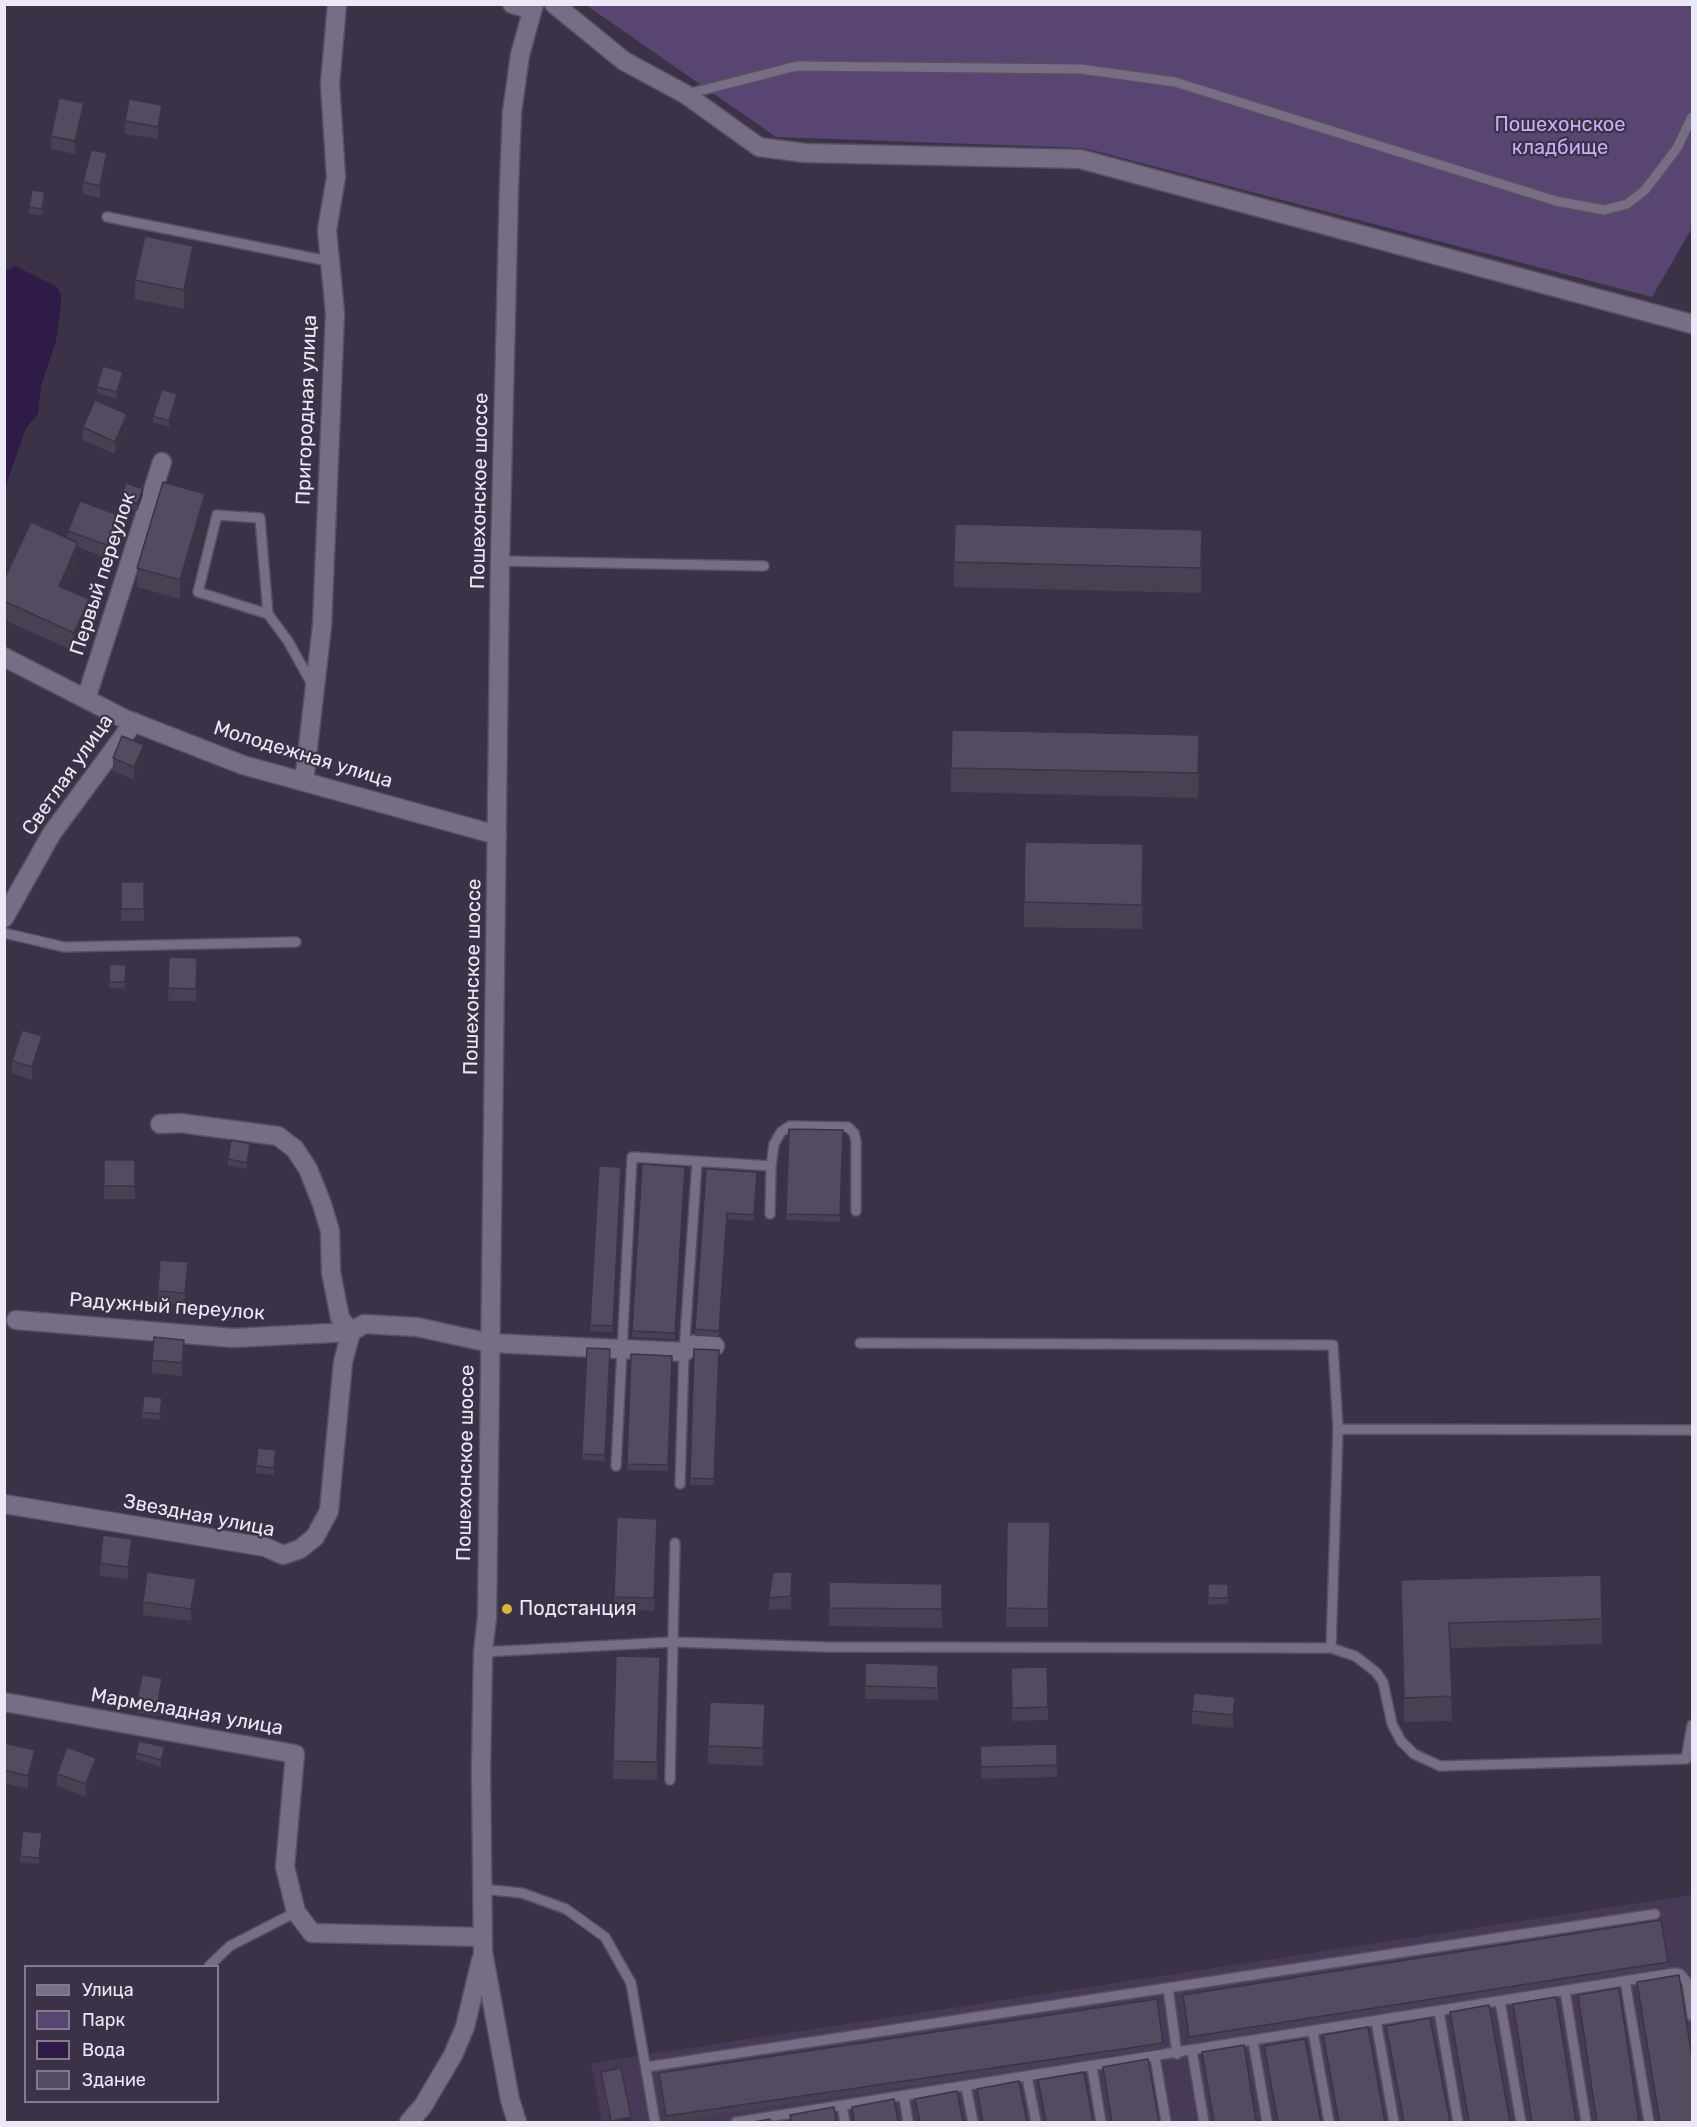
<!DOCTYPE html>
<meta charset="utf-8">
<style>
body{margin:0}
#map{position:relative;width:1697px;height:2127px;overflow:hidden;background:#3b3247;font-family:Rubik,sans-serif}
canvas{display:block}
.frame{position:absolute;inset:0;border:6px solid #ede8f5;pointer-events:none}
.legend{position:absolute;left:24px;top:1965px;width:195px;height:138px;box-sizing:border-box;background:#3b3247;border:2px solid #827b8d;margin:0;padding:8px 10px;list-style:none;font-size:18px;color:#ede8f5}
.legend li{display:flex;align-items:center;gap:12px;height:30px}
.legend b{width:30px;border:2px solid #827b8d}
</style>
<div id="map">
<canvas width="1697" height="2127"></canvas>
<div class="frame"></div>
<ul class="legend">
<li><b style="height:8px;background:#776d85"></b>Улица</li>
<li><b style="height:16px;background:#584571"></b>Парк</li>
<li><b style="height:16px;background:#2f1b47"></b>Вода</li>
<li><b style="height:16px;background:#544b61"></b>Здание</li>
</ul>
</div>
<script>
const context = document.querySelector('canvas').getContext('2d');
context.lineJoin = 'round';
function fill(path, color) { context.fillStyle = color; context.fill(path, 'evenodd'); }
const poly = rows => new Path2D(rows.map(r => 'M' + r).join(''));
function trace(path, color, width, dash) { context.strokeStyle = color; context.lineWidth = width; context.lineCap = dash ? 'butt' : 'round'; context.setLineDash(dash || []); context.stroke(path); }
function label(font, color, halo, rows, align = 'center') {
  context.font = font + ' Rubik,sans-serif'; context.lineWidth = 4.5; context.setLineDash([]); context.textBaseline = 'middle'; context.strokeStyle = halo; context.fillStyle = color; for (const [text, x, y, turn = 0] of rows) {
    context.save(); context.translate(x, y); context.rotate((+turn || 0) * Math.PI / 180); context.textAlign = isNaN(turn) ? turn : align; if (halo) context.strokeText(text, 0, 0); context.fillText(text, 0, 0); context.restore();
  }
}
fill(poly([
 [1691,1895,1692,2122,602,2122,591,2063]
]), '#463a56');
fill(poly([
 [586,5,1692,5,1692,228,1652,297,1084,148,776,137]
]), '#584571');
fill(poly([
 [15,266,57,287,61,295,61,304,56,341,41,386,38,414,26,428,5,488,4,272]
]), '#2f1b47');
const lane = poly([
 [687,94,797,66,1080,69,1175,82,1556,201,1604,210,1627,204,1645,190,1677,148,1692,117],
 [107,217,328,261],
 [500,561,764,566],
 [268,614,260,518,217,515,198,592,268,614,288,641,313,686],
 [4,933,64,947,296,942],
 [770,1214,771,1166],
 [1338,1429,1692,1430],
 [616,1466,632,1157,771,1166,774,1144,781,1132,790,1126,848,1127,854,1133,856,1141,856,1211],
 [680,1484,684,1352,697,1162],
 [1331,1648,1355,1656,1376,1672,1383,1682,1392,1724,1401,1741,1414,1754,1440,1766,1686,1759,1692,1725],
 [483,1652,673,1642,826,1647,1331,1648,1338,1429,1333,1345,860,1343],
 [670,1780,675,1543],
 [482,1889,522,1893,566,1909,605,1937,631,1983,655,2122],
 [209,1966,230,1946,296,1912],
 [1625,1981,1649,2122],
 [1168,1988,1177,2054],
 [1565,1991,1586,2122],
 [1500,2001,1521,2122],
 [1439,2011,1458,2122],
 [1376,2021,1394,2122],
 [1313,2032,1329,2122],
 [1253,2041,1267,2122],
 [1192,2051,1204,2122],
 [1155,2057,1166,2122],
 [646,2067,1655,1914],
 [1092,2067,1101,2122],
 [1027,2077,1036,2122],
 [966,2087,973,2122],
 [904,2097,908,2122],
 [842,2106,845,2122],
 [736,2122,1674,1973,1680,1974,1687,1982,1692,2016]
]);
const street = poly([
 [512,4,532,10],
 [554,4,624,61,685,94,759,147,805,153,1080,159,1692,324],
 [4,657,125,719,243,765,497,835],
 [86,699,162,462],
 [304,782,322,626,335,313,327,230,336,177,330,84,337,4],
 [4,918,52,833,134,722],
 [160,1124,180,1123,278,1136,295,1149,308,1169,322,1204,330,1231,331,1272,340,1318,351,1332],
 [16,1320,233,1338,351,1332,364,1324,417,1327,490,1343,684,1352,695,1344,715,1346],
 [4,1504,265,1547,283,1555,300,1549,315,1537,329,1511,343,1362,351,1332],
 [4,1702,295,1754,285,1867,296,1912,312,1933,482,1937]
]);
const secondary = poly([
 [409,2122,423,2106,453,2055,465,2027,481,1960],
 [517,2122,510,2100,483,1952,481,1771,483,1652,487,1617,500,561,509,186,512,112,520,55,534,4]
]);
trace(lane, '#575061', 12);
trace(street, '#575061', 21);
trace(secondary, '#575061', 21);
trace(lane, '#776d85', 9);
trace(street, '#776d85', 18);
trace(secondary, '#776d85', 18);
fill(poly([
 [84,115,75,154,51,149,51,136],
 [162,117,158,139,125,134,125,121],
 [107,166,100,198,83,194,83,182],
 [45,198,42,215,29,214,29,207],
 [193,264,184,309,135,299,135,280],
 [123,378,117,399,97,393,97,387],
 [177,401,169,427,153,422,153,416],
 [83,427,127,427,115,454,83,440],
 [143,495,137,511,121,505,121,498],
 [205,513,180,599,137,587,137,568],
 [118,528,107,558,78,547,78,562,66,589,89,618,74,651,4,620,4,580,68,539,68,531],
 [1202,555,1201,593,954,587,954,562],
 [144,757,134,780,113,771,113,758],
 [1199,760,1198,798,951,792,951,768],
 [1143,869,1142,929,1024,927,1024,902],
 [121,882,144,882,144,921,121,921],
 [169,957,197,958,196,1001,168,1001],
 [110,964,126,965,125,989,109,988],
 [42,1049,32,1080,12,1073,12,1061],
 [789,1129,843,1130,840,1222,786,1220],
 [250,1150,247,1169,228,1165,228,1159],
 [104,1160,135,1160,135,1199,104,1199],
 [621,1167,613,1332,590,1331,590,1325],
 [706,1169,757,1172,754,1221,727,1219,719,1337,695,1336],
 [685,1174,675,1339,632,1337,632,1331],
 [188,1275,185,1306,158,1303,158,1291],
 [587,1348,610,1355,605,1461,582,1460],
 [694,1349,719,1350,714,1485,690,1485],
 [184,1353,182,1376,152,1373,152,1360],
 [631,1354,672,1356,668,1471,627,1470],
 [162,1404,160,1420,142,1418,142,1412],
 [276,1456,274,1475,256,1473,256,1466],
 [1007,1522,1050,1522,1048,1627,1006,1627],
 [657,1531,654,1611,614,1609,614,1597],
 [132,1551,128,1579,100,1576,100,1563],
 [792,1572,791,1609,769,1610,769,1598],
 [1401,1580,1602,1619,1602,1644,1450,1648,1452,1721,1404,1722],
 [829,1582,942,1584,942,1628,829,1626],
 [1208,1584,1228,1584,1228,1604,1208,1605],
 [196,1591,191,1621,143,1615,143,1602],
 [865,1663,938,1665,938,1700,865,1699],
 [1011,1668,1048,1707,1048,1720,1012,1721],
 [660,1675,657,1780,613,1779,613,1761],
 [162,1691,158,1716,137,1713,137,1700],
 [1235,1709,1233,1728,1192,1724,1192,1711],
 [765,1723,763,1766,708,1764,708,1746],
 [4,1743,35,1763,28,1789,4,1783],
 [1057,1744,1057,1777,981,1779,980,1746],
 [136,1753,165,1754,161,1767,136,1759],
 [96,1770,86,1797,57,1786,57,1774],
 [42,1839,39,1864,20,1862,20,1856],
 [1668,1962,1668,1968,1189,2043,1183,2001,1183,1995],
 [1637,1982,1692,2122,1659,2122,1637,1988],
 [1578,1995,1639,2122,1596,2122,1578,2001],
 [1513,2004,1576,2122,1531,2122,1513,2011],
 [1450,2012,1510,2122,1468,2122,1450,2019],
 [1386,2026,1450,2122,1403,2122,1386,2032],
 [1323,2035,1385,2122,1338,2122,1323,2041],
 [1163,2043,1163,2049,667,2122,666,2122,659,2079,659,2073],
 [1264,2046,1321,2122,1277,2122,1264,2052],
 [1202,2052,1256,2122,1213,2122,1202,2058],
 [1103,2067,1159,2122,1111,2122,1103,2073],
 [601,2072,631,2122,610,2122,601,2078],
 [1038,2080,1093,2122,1045,2122,1038,2086],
 [977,2089,1027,2122,982,2122,977,2095],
 [915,2099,963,2122,919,2122,915,2105]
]), '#484053');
fill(poly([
 [84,103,84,115,75,154,75,141],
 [162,105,162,117,158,139,158,127],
 [107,153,107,166,100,198,100,186],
 [193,246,193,264,184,309,184,290],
 [123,372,123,378,117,399,117,392],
 [177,394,177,401,169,427,169,421],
 [127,414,127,427,115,454,115,442],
 [143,489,143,495,137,511,137,504],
 [205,494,205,513,180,599,180,580],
 [118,515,118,528,107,558,107,545],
 [78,543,78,562,59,604,59,586],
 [89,599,89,618,74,651,74,633],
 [144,745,144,757,134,780,134,767],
 [1143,844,1143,869,1142,929,1142,905],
 [42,1036,42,1049,32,1080,32,1067],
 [250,1144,250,1150,247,1169,247,1163],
 [188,1262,188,1275,185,1306,185,1293],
 [184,1340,184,1353,182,1376,182,1363],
 [132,1539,132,1551,128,1579,128,1567],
 [196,1579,196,1591,191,1621,191,1609],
 [162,1678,162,1691,158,1716,158,1704],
 [1235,1697,1235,1709,1233,1728,1233,1715],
 [765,1704,765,1723,763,1766,763,1748],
 [165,1747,165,1754,161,1767,161,1760],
 [35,1750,35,1763,28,1789,28,1776],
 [96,1758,96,1770,86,1797,86,1784],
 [631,2117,631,2122,611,2122,611,2121]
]), '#3b3444');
const building = poly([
 [59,98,84,103,75,141,51,136,59,98],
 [129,99,162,105,158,127,125,121,129,99],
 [91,150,107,153,100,186,83,182,91,150],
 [32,190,45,192,42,209,29,207,32,190],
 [145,236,193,246,184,290,135,280,145,236],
 [103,366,123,372,117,392,97,387,103,366],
 [162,389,177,394,169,421,153,416,162,389],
 [95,400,127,414,115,442,83,427,95,400],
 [163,482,205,494,180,580,137,568,163,482],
 [126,483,143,489,137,504,121,498,126,483],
 [80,501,118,515,107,545,68,531,80,501],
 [31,522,78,543,59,586,89,599,74,633,4,601,4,580,31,522],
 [955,524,1202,530,1201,568,954,562,955,524],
 [952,730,1199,735,1198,773,951,768,952,730],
 [122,736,144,745,134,767,113,758,122,736],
 [1025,842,1143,844,1142,905,1024,902,1025,842],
 [121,882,144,882,144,909,121,909,121,882],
 [169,957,197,958,196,989,168,988,169,957],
 [110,964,126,965,125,982,109,982,110,964],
 [22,1030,42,1036,32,1067,12,1061,22,1030],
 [789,1129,843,1130,840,1215,786,1214,789,1129],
 [231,1140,250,1144,247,1163,228,1159,231,1140],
 [104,1160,135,1160,135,1186,104,1186,104,1160],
 [642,1164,685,1167,675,1333,632,1331,642,1164],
 [599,1166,621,1167,613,1326,590,1325,599,1166],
 [706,1169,757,1172,754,1215,727,1213,719,1331,695,1329,706,1169],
 [160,1260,188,1262,185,1293,158,1291,160,1260],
 [154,1337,184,1340,182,1363,152,1360,154,1337],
 [587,1348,610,1349,605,1455,582,1454,587,1348],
 [694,1349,719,1350,714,1479,690,1478,694,1349],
 [631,1354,672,1356,668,1465,627,1464,631,1354],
 [144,1396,162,1398,160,1414,142,1412,144,1396],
 [258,1448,276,1450,274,1468,256,1466,258,1448],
 [617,1517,657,1519,654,1598,614,1597,617,1517],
 [1007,1522,1050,1522,1048,1609,1006,1608,1007,1522],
 [103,1535,132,1539,128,1567,100,1563,103,1535],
 [147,1572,196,1579,191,1609,143,1602,147,1572],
 [773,1572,792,1572,791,1596,769,1598,773,1572],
 [1601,1575,1602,1619,1449,1623,1452,1696,1404,1698,1401,1580,1601,1575],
 [829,1582,942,1584,942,1609,829,1608,829,1582],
 [1208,1584,1228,1584,1228,1598,1208,1598,1208,1584],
 [616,1656,660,1657,657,1762,613,1761,616,1656],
 [865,1663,938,1665,938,1688,865,1686,865,1663],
 [1047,1667,1048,1707,1012,1708,1011,1668,1047,1667],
 [142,1675,162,1678,158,1704,137,1700,142,1675],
 [1194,1693,1235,1697,1233,1715,1192,1711,1194,1693],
 [710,1702,765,1704,763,1748,708,1746,710,1702],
 [139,1741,165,1747,161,1760,136,1753,139,1741],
 [4,1743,35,1750,28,1776,4,1770,4,1743],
 [1057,1744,1057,1765,981,1767,980,1746,1057,1744],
 [67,1747,96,1758,86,1784,57,1774,67,1747],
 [23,1831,42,1833,39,1858,20,1856,23,1831],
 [1661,1920,1668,1962,1189,2037,1183,1995,1661,1920],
 [1679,1975,1692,2058,1692,2122,1660,2122,1637,1982,1679,1975],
 [1619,1988,1639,2122,1597,2122,1578,1995,1619,1988],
 [1556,1997,1576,2122,1532,2122,1513,2004,1556,1997],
 [1157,1999,1163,2043,666,2116,659,2073,1157,1999],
 [1489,2005,1510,2122,1469,2122,1450,2012,1489,2005],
 [1430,2018,1450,2122,1404,2122,1386,2026,1430,2018],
 [1368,2027,1385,2122,1339,2122,1323,2035,1368,2027],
 [1305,2039,1321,2122,1278,2122,1264,2046,1305,2039],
 [1244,2045,1256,2122,1214,2122,1202,2052,1244,2045],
 [1148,2059,1159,2122,1112,2122,1103,2067,1148,2059],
 [621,2068,631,2117,611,2121,601,2072,621,2068],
 [1084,2072,1093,2122,1046,2122,1038,2080,1084,2072],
 [1019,2081,1027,2122,983,2122,977,2089,1019,2081],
 [957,2091,963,2122,920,2122,915,2099,957,2091],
 [894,2099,898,2122,854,2122,852,2107,894,2099],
 [834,2107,836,2122,792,2122,790,2115,834,2107],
 [770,2119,771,2122,754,2122,770,2119]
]);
fill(building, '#544b61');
trace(building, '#3b3444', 1.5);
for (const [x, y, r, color] of [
 [507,1609,6,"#d7b434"]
]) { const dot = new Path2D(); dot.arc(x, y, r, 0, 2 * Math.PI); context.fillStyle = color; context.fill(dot); trace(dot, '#3b3247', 2); }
label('20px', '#ccadf9', '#3b3247', [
 ["Пошехонское",1560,125],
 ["кладбище",1560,148]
]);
label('20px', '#ede8f5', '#3b3247', [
 ["Пригородная улица",307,410,-88],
 ["Пошехонское шоссе",480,491,-89],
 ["Первый переулок",103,574,-72],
 ["Молодежная улица",303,755,17],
 ["Светлая улица",68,775,-55],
 ["Пошехонское шоссе",473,977,-89],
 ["Радужный переулок",167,1307,4],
 ["Пошехонское шоссе",466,1463,-89],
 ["Звездная улица",199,1516,11],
 ["Мармеладная улица",187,1712,10]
]);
label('20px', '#ede8f5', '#3b3247', [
 ["Подстанция",519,1609]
], 'left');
</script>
